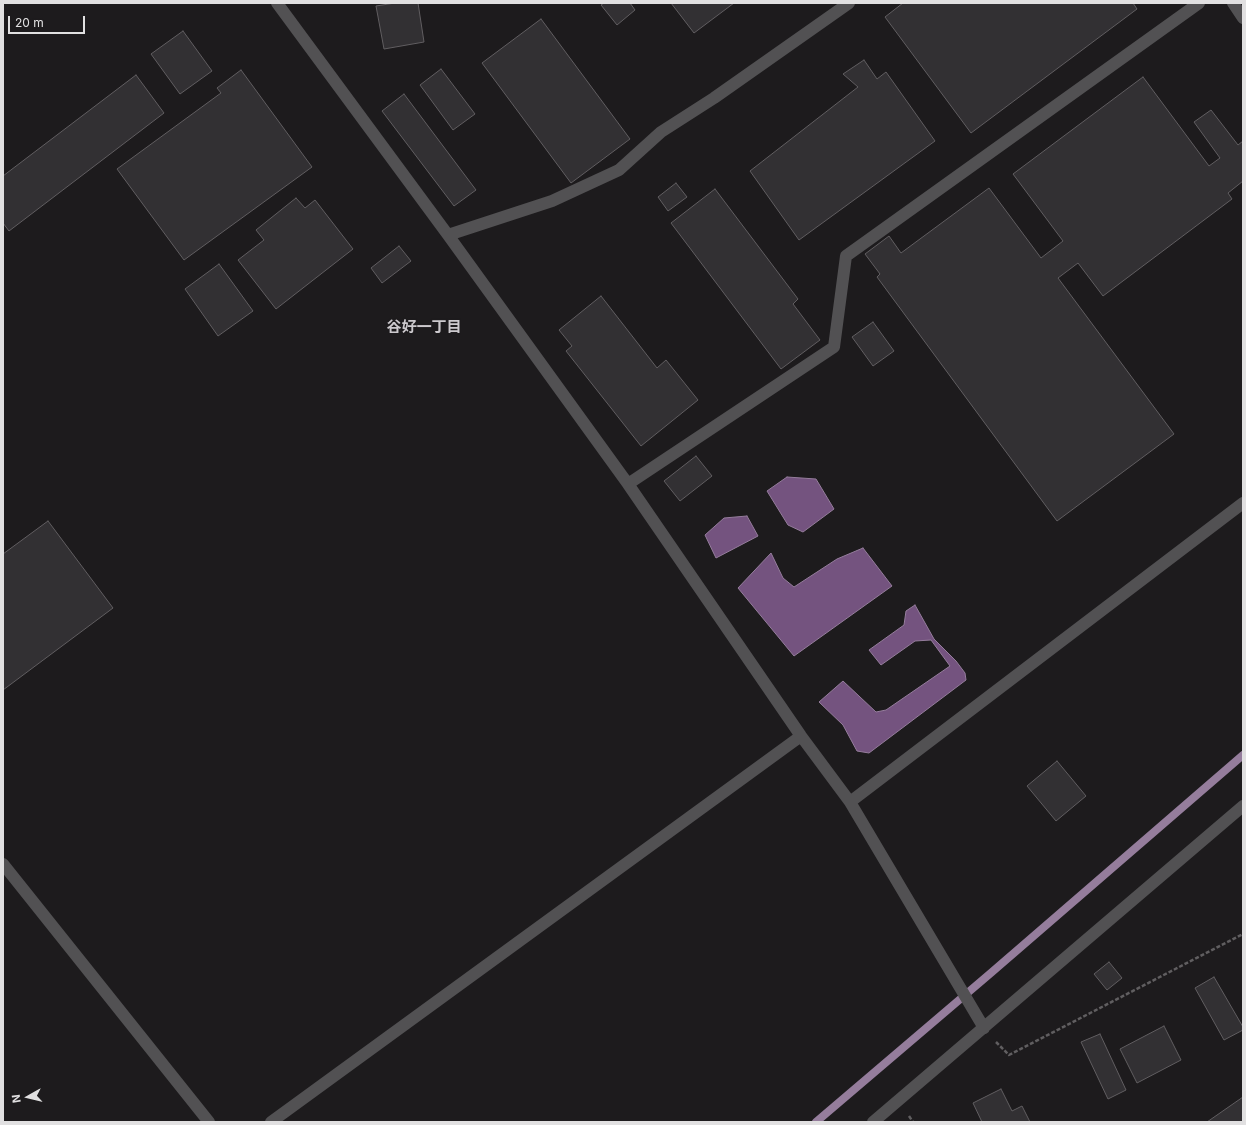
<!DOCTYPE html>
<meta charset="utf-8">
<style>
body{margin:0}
#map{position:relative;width:1246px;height:1125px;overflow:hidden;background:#1d1b1d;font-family:Inter,sans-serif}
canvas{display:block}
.frame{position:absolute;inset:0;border:4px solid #e1e0e1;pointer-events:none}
.north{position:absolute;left:8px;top:1077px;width:40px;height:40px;-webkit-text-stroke:3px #1d1b1d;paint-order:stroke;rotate:262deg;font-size:11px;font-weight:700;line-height:16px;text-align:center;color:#e1e0e1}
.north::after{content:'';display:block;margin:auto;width:14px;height:18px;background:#e1e0e1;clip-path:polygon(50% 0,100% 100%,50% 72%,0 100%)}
.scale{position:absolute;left:8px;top:16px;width:77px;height:18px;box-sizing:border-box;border:2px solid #e1e0e1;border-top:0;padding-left:5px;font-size:12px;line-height:14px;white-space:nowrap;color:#e1e0e1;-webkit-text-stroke:3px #1d1b1d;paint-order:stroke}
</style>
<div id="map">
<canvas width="1246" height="1125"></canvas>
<div class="frame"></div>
<div class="north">N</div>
<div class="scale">20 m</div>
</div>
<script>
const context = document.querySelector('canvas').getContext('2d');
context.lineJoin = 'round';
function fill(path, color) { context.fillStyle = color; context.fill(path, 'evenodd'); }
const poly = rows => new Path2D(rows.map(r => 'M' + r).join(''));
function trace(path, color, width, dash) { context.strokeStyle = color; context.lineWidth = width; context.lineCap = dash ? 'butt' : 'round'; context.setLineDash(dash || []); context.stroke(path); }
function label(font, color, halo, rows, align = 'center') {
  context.font = font + ' Inter,"Noto Sans JP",sans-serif'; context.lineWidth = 3; context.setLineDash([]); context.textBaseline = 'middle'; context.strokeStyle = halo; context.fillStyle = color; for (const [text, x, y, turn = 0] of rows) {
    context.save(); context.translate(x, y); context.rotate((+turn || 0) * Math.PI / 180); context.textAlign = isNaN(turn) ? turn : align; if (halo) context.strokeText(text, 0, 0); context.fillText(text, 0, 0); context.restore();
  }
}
const water = poly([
 [787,477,816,479,834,509,803,532,788,525,767,491,787,477],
 [747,516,758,536,716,558,705,535,724,518,747,516],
 [863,548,892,586,794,656,738,588,771,553,783,578,794,587,837,559,863,548],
 [915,605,934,639,956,661,965,673,966,680,869,753,857,751,843,725,819,702,843,681,876,712,886,710,950,666,931,640,915,641,881,665,869,650,904,625,906,611,915,605]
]);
fill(water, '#74537f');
trace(water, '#957d9c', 1);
trace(poly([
 [816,1122,992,972,1243,755]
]), '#957d9c', 8);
const building = poly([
 [395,3,418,3,424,42,384,49,376,6,395,3],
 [604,3,630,3,635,10,617,25,601,5,604,3],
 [671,3,734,3,694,33,671,3],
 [903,3,1133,3,1137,9,971,133,885,17,903,3],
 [541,19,630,139,571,183,482,63,541,19],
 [183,31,212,71,180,94,151,54,183,31],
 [864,60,877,79,886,72,935,141,799,240,750,171,858,87,843,74,864,60],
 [441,69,475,114,453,130,420,85,441,69],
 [241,70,312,167,184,260,117,169,221,93,217,88,241,70],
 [136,75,164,113,9,231,3,223,3,176,136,75],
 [1143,77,1209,166,1220,158,1194,122,1211,110,1238,145,1243,141,1243,181,1228,193,1232,199,1103,296,1078,263,1058,278,1174,434,1057,521,877,277,880,274,865,254,889,236,901,253,989,188,1041,258,1063,241,1013,174,1143,77],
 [404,94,476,190,454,206,382,111,404,94],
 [676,183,687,197,668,211,658,197,676,183],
 [715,189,798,299,793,304,820,340,781,369,671,223,715,189],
 [296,198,305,208,315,200,353,249,276,309,238,260,264,240,256,230,296,198],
 [399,246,411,261,382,283,371,268,399,246],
 [219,264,253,311,218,336,185,289,219,264],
 [601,296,657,368,666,360,698,400,641,446,566,351,572,346,559,330,601,296],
 [873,322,894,351,873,366,852,337,873,322],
 [696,456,712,476,680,501,664,481,696,456],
 [48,521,113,608,3,690,3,554,48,521],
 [1057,761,1086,796,1056,821,1027,786,1057,761],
 [1109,962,1122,978,1107,990,1094,974,1109,962],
 [1214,977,1243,1027,1243,1030,1224,1040,1195,988,1214,977],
 [1164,1026,1181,1060,1137,1083,1120,1049,1164,1026],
 [1100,1034,1126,1090,1108,1099,1081,1042,1100,1034],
 [1001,1089,1012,1111,1022,1106,1030,1122,982,1122,973,1103,1001,1089],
 [1243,1097,1243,1122,1207,1122,1243,1097]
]);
fill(building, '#323033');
trace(building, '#615e61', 1);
trace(poly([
 [996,1042,1009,1055,1243,934],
 [909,1116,913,1122]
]), '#605e60', 2.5, [4, 2]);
trace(poly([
 [277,3,448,235,628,484,801,736,850,802,984,1028],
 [1233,3,1243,18],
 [448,235,552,201,619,170,661,132,714,98,849,3],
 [628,484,834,347,846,256,1199,3],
 [850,802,1243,503],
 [3,864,209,1122],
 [271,1122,801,736],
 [873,1122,1243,806]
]), '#525153', 12);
label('bold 15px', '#ccc9cd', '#1d1b1d', [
 ["谷好一丁目",424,327]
]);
</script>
